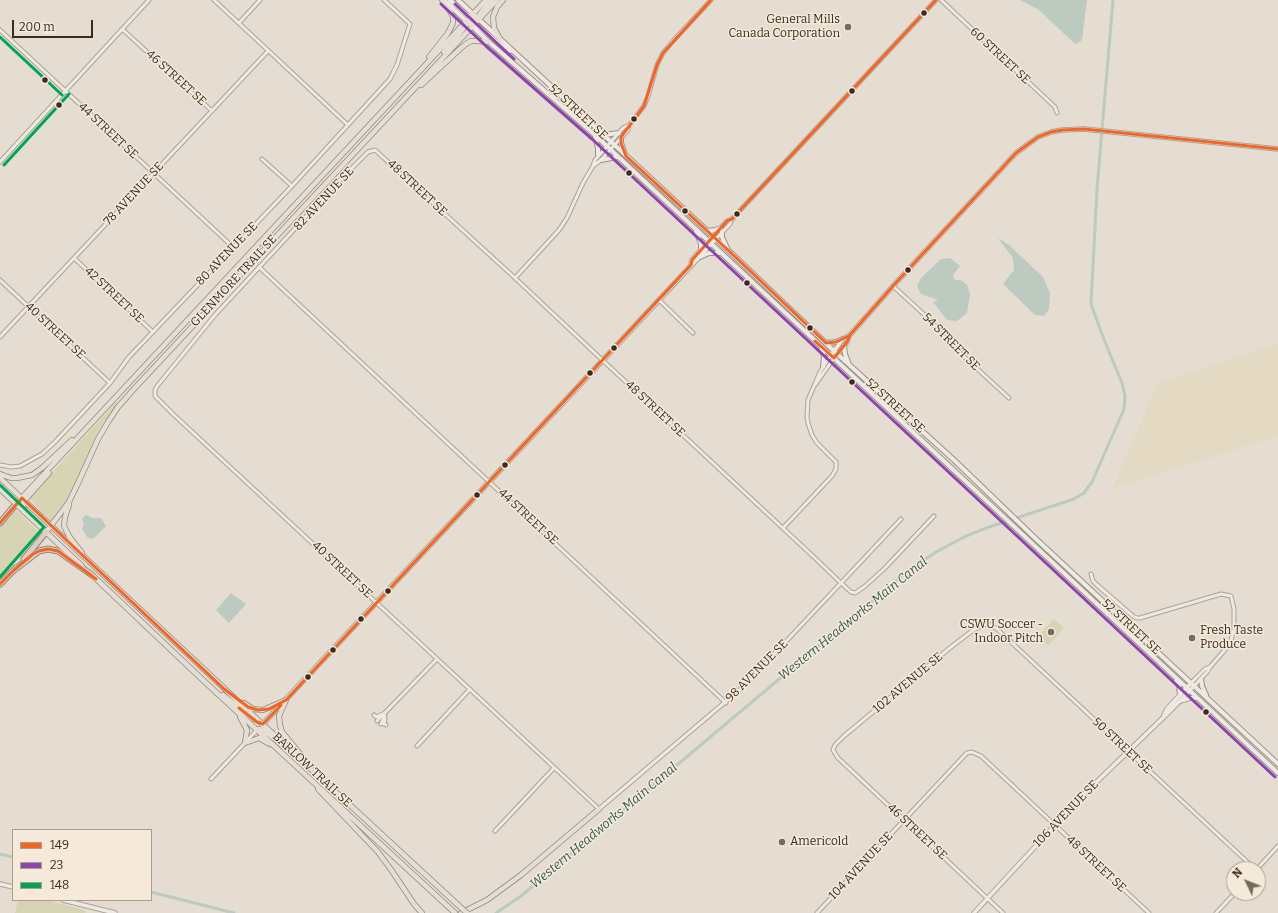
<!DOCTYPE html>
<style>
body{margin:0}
#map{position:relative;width:1278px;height:913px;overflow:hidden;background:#e5ddd1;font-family:Bitter,serif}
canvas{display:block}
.legend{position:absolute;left:12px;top:829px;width:140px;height:72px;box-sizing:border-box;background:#f5ead9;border:1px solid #ab9e8f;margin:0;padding:5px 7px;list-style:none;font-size:12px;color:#3b2b21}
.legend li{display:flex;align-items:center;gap:8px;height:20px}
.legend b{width:20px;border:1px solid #ab9e8f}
.north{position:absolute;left:1226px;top:861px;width:40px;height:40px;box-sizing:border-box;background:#f5ead9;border:1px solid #ab9e8f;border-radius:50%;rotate:313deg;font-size:11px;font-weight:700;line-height:16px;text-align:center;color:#3b2b21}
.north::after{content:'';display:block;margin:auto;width:14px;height:18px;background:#76695f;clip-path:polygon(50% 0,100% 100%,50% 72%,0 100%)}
.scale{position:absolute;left:12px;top:20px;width:81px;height:18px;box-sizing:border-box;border:2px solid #3b2b21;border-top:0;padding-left:5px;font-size:12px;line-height:14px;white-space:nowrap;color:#3b2b21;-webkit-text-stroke:3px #f5ead9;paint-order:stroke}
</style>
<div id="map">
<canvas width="1278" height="913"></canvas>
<ul class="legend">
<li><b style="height:5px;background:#f26522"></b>149</li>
<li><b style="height:5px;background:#8e44ad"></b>23</li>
<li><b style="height:5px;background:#00a651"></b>148</li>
</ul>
<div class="north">N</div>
<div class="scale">200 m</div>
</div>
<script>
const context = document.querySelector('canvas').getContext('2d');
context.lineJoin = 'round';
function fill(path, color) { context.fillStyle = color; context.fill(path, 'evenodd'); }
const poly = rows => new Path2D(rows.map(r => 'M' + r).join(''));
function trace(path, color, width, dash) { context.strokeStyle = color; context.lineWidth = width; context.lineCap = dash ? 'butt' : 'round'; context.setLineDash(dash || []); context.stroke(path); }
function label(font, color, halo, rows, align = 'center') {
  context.font = font + ' Bitter,serif'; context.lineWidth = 3; context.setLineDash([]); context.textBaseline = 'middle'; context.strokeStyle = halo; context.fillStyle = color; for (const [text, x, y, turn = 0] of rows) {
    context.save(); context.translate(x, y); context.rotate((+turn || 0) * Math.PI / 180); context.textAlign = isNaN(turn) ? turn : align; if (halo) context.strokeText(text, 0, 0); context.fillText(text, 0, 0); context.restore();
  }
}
fill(poly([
 [1278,343,1278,436,1112,489,1158,383]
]), '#e4dac3');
fill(poly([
 [116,402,118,404,104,423,95,438,70,495,51,521,29,498],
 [16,510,40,533,23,554,0,578,0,527],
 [1054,619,1064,628,1048,646,1038,636],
 [18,900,46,900,84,910,86,913,15,913]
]), '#d7d4b4');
fill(poly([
 [1020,0,1087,0,1082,40,1076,44,1073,42,1039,10],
 [998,238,1009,245,1043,277,1050,293,1049,309,1044,316,1035,315,1003,284,1014,270,1013,258],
 [950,258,960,266,953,275,955,280,961,280,967,285,970,294,967,313,957,321,947,320,933,302,938,300,921,294,917,286,921,278,941,259],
 [85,515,87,515,92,518,101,518,106,526,93,539,88,538,82,529,84,525,82,519],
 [231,593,246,604,229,623,216,610]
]), '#bccac0');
trace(poly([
 [0,854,13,857],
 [151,892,234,913],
 [496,913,521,896,909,570,936,552,966,536,989,527,1074,499,1084,493,1092,482,1124,409,1125,396,1122,383,1103,337,1091,304,1097,189,1113,0]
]), '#bccac0', 3);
const minor = poly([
 [214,0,348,125],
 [941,0,1055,107,1057,113],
 [239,23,260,0],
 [122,29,212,111],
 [0,30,234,248],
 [262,159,292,186],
 [0,162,149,0],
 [593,166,601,160,628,130,629,125,644,106,648,96,657,65,663,53,673,41,711,0],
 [713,236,727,221,732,219,936,0],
 [716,239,730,224,732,219],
 [74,258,153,332],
 [259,267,726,703],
 [515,278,559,230,567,218,583,183,593,166,595,160,623,128,629,125],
 [0,280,110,383],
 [893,286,929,319,948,342,1009,398],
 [659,300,693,333],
 [0,337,268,51],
 [815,385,834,358],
 [0,465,11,467,20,466,42,454,55,442,110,383,129,357,292,186,390,79,397,65,410,24,384,0],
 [901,519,841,583,744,686,599,809,174,415,155,396,155,390,158,385,215,315,338,182,368,152,375,150,515,278,598,356,815,558,841,583,851,592,855,593,864,587,884,569,934,516],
 [783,528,832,476,836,469,836,462,817,443,812,435,808,423,807,417,808,400,820,372,831,355],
 [1091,574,1093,581,1097,585,1134,617,1137,618,1140,618,1221,594,1231,596,1234,609,1234,629,1231,640,1224,651,1210,667,1208,671,1194,686],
 [1191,683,1205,669,1210,667],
 [374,715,376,717,383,714],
 [385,719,384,724,386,725],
 [377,721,437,659],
 [381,724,385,716],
 [417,746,470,689],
 [211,779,257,730],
 [495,831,554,768],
 [1257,869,1278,846],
 [817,913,964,756,967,753,972,752,981,756,1149,913],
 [1003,913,838,758,833,750,835,745,844,736,951,647,972,631,983,625,989,624,997,629,1255,869],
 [1216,913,1235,893]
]);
const tertiary = poly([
 [691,265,692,260,713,236],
 [831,355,843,339,849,336,893,286,1016,153,1038,137,1051,132,1062,130,1084,129,1278,149],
 [836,356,847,342,849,336],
 [1164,715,1167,709,1191,683],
 [262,725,716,239],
 [0,884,13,887],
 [63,900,115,913],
 [974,913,1080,798,1169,712,1194,686]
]);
const secondary = poly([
 [444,0,489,42,595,135,1278,773],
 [450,0,467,15,473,18],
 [458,0,728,250,834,351,954,460,1036,539,1278,764],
 [473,22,504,48,510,51],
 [603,135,619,133],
 [595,136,598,148,598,155],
 [621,137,621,143,625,154],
 [601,160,617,157],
 [696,231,701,244,701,250],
 [707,231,715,230,721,228],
 [722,232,722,237,727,248],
 [700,257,709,253,720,253],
 [826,343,836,342,843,339],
 [821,346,824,357,823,367],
 [844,346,845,354,848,362],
 [1201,679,1202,686,1206,695],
 [1176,681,1179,685,1180,695],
 [1180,701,1190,698,1197,698]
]);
const primary = poly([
 [473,23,491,0],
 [500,39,494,28,493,17,497,7,503,0],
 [444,52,472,18],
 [429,57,448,33,453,23,453,17,450,11,442,0],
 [421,85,461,48,466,44,471,41,477,41,489,42],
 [0,474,11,478,17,478,32,475,42,468,72,440],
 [0,478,258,720,457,904],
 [0,489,82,566],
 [16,504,486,0],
 [69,505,65,517,64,526,69,536,82,553],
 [24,512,23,504,24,501,49,473],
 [46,532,69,502,79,481,98,439,108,422,118,407,133,390,497,0],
 [91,574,205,682,455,913],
 [223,695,253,719],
 [286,700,279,716,280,725,282,732,306,761],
 [244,703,253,709,263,710,286,700],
 [240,717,247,730,245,743],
 [257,730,260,729,263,730,284,746],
 [245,743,259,738,270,744],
 [318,789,378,852,392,871,414,904,422,913],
 [461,913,487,900,521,875,599,809]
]);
const motorway = poly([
 [0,523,16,504],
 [24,559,46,532],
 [14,570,39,551,48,549,58,551,92,575],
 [0,584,16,568]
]);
trace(minor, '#aba399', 5);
trace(tertiary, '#aba399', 5.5);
trace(secondary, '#9b928a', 6);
trace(primary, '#918880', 6);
trace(motorway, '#918880', 7);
trace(minor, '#eee9e3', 3);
trace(tertiary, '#eee9e3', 3.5);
trace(secondary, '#eee9e3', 4);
trace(primary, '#e5ded4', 4.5);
trace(motorway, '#d8cec3', 5);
const primaryBridge = poly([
 [457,904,467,913]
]);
trace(primaryBridge, '#918880', 6, []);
trace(primaryBridge, '#e5ded4', 4.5);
trace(poly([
 [621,137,621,143,626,156,728,250,826,343,836,342,849,336,893,286,1016,153,1038,137,1051,132,1062,130,1084,129,1278,149],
 [621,137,644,106,657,65,663,53,711,0],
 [815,341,834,358,847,342,850,335],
 [0,523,22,498,223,688,248,707,258,710,269,709,286,700,691,265,692,260,727,221,732,219,936,0],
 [0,584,14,570,33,554,39,551,48,549,58,551,96,579],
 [239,708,257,722,263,724,281,705]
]), '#f26522', 3);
trace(poly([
 [441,4,486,46,592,139,1275,777],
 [455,4,514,59]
]), '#8e44ad', 3);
trace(poly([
 [0,37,62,95],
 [4,165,69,94],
 [0,485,44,527,0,577]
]), '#00a651', 3);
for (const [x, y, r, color] of [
 [924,13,3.5,"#3b2b21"],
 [848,27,4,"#76695f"],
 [45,80,3.5,"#3b2b21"],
 [852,91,3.5,"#3b2b21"],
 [59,105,3.5,"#3b2b21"],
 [634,119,3.5,"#3b2b21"],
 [629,173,3.5,"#3b2b21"],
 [685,211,3.5,"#3b2b21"],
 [737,214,3.5,"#3b2b21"],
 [908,270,3.5,"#3b2b21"],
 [747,283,3.5,"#3b2b21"],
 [810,328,3.5,"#3b2b21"],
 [614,348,3.5,"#3b2b21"],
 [590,373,3.5,"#3b2b21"],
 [852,382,3.5,"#3b2b21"],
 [505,465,3.5,"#3b2b21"],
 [477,495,3.5,"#3b2b21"],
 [388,591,3.5,"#3b2b21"],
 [361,619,3.5,"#3b2b21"],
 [1051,632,4,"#76695f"],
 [1192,638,4,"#76695f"],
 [333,650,3.5,"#3b2b21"],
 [308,677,3.5,"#3b2b21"],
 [1206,712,3.5,"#3b2b21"],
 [782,842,4,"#76695f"]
]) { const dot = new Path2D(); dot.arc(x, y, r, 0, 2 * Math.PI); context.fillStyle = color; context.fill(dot); trace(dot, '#f5ead9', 1.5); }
label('12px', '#3b2b21', '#f5ead9', [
 ["General Mills",840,20],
 ["Canada Corporation",840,34],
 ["CSWU Soccer -",1043,625],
 ["Indoor Pitch",1043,639],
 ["Fresh Taste",1200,631,"left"],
 ["Produce",1200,645,"left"],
 ["Americold",790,842,"left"]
], 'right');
label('12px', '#3b2b21', '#f5ead9', [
 ["60 STREET SE",1000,56,43],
 ["46 STREET SE",176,78,42],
 ["52 STREET SE",578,112,43],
 ["44 STREET SE",108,131,43],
 ["48 STREET SE",417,188,43],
 ["78 AVENUE SE",134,194,-47],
 ["82 AVENUE SE",324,199,-47],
 ["80 AVENUE SE",227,254,-46],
 ["GLENMORE TRAIL SE",234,281,-47],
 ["42 STREET SE",114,295,43],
 ["40 STREET SE",55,331,43],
 ["54 STREET SE",951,342,45],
 ["52 STREET SE",895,406,42],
 ["48 STREET SE",655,409,43],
 ["44 STREET SE",528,517,43],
 ["40 STREET SE",342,570,43],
 ["52 STREET SE",1131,627,43],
 ["98 AVENUE SE",757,671,-45],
 ["102 AVENUE SE",908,683,-40],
 ["50 STREET SE",1122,746,43],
 ["BARLOW TRAIL SE",312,770,43],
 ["106 AVENUE SE",1066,814,-46],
 ["46 STREET SE",917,832,43],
 ["48 STREET SE",1096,864,43],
 ["104 AVENUE SE",861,866,-47]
]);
label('italic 13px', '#315a52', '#f5ead9', [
 ["Western Headworks Main Canal",853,619,-39],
 ["Western Headworks Main Canal",604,826,-40]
]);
</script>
